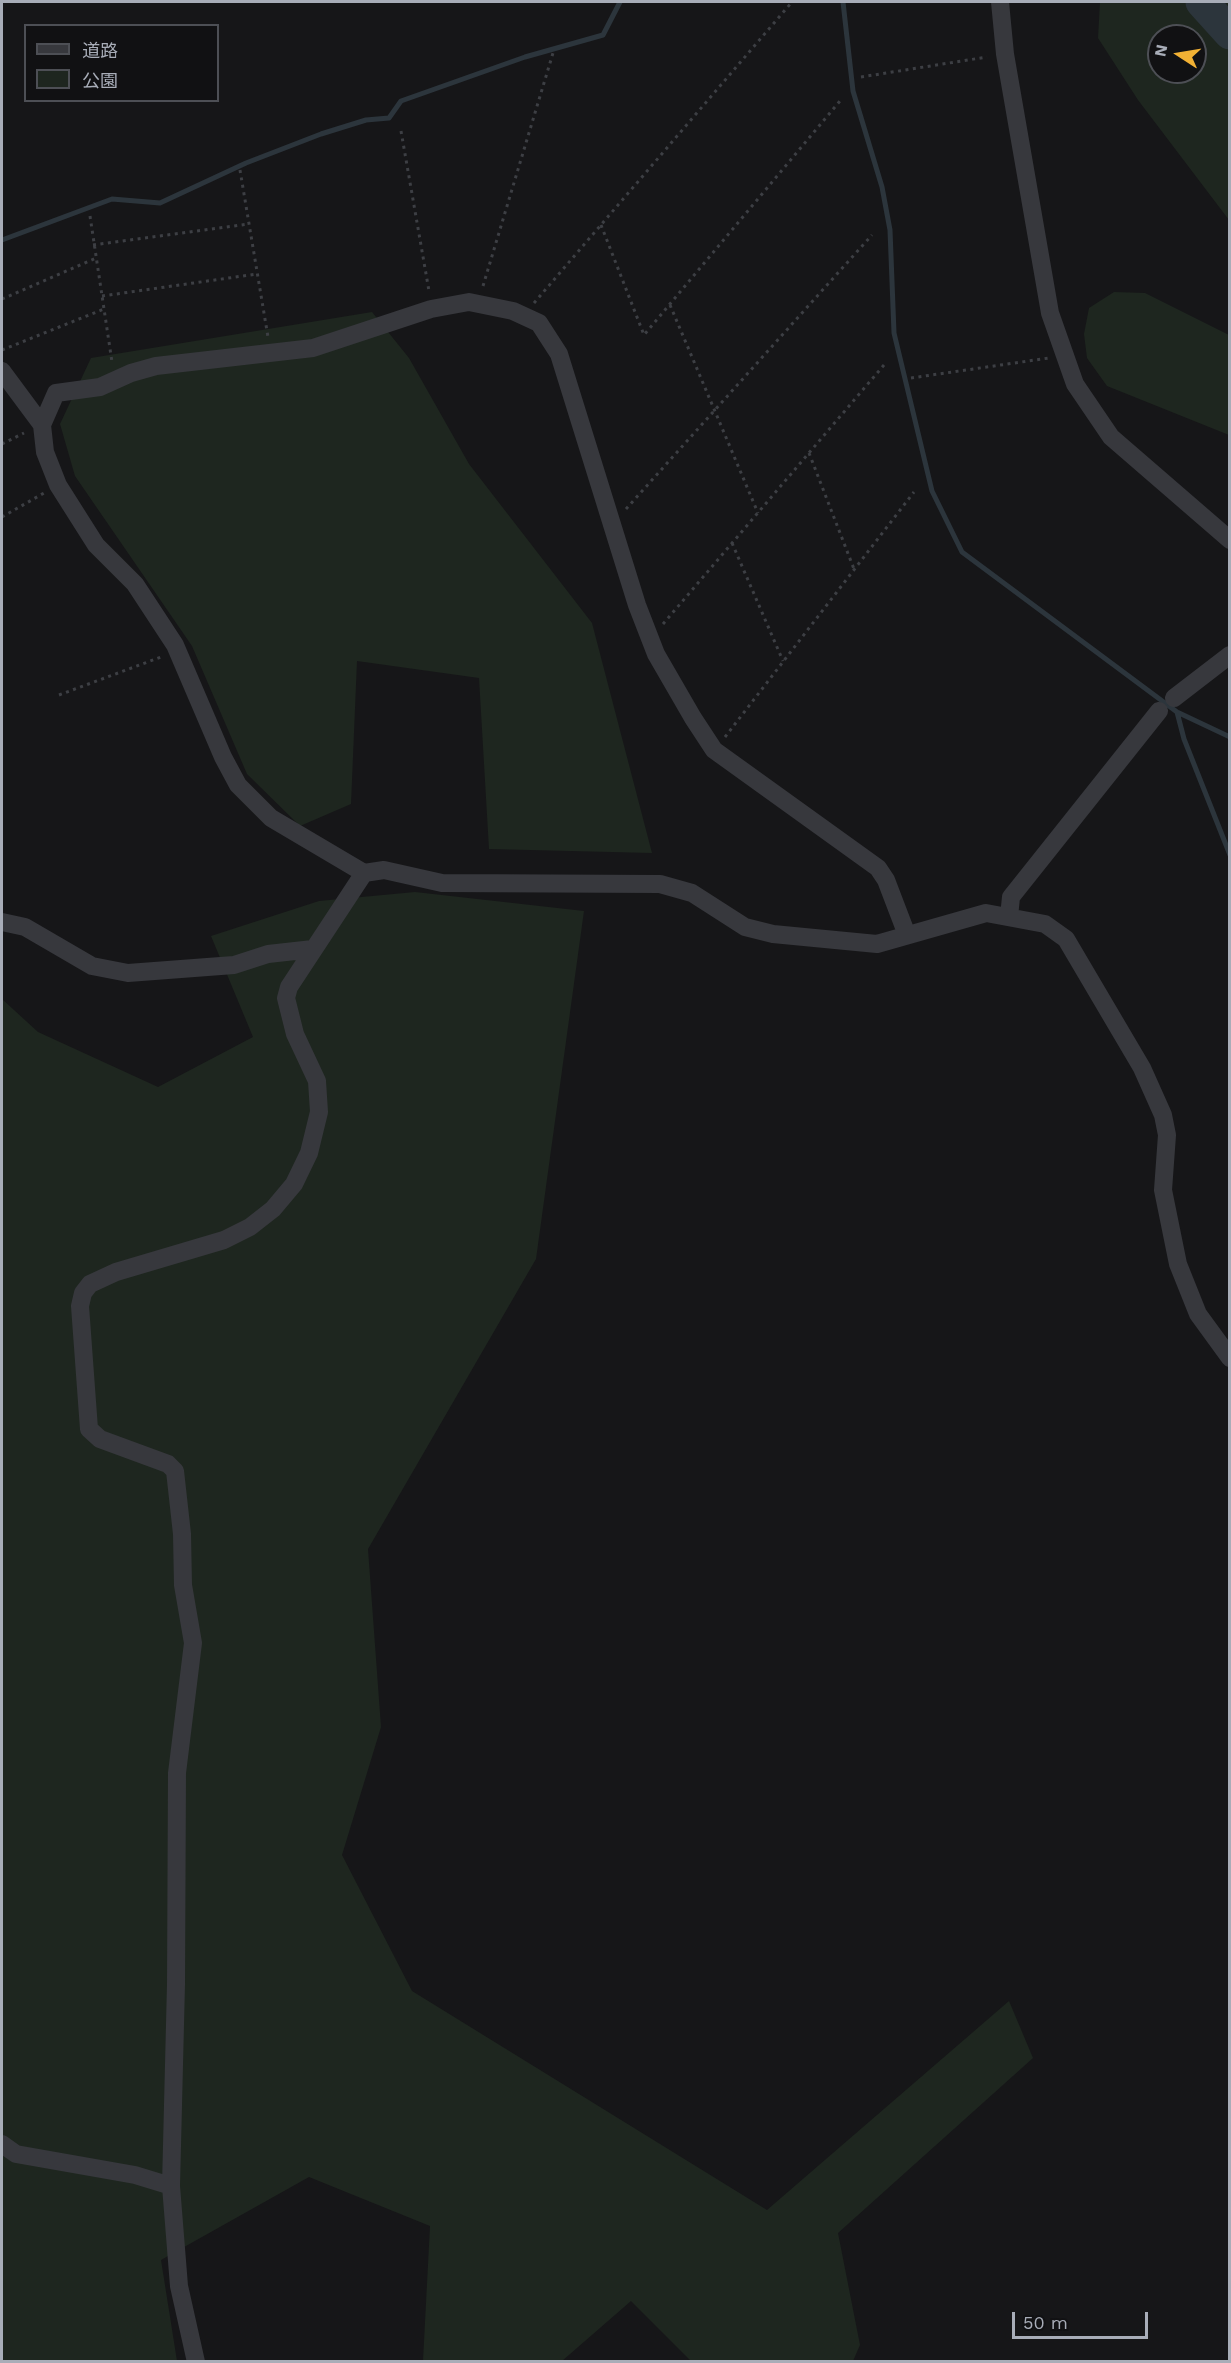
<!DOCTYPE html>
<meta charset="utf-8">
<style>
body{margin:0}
#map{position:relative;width:1231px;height:2363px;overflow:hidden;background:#161618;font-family:"Work Sans","Noto Sans JP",sans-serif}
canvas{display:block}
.frame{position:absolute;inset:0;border:3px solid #a8adb8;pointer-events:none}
.legend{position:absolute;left:24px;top:24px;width:195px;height:78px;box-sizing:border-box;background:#111113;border:2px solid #4d4f55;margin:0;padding:8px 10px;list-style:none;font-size:18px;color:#a8adb8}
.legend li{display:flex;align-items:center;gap:12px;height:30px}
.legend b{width:30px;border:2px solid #4d4f55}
.north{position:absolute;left:1147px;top:24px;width:60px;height:60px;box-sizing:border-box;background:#111113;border:2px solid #4d4f55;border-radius:50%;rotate:282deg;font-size:16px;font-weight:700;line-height:24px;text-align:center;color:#a8adb8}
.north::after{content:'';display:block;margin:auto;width:21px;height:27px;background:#f2b134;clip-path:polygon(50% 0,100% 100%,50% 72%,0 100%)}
.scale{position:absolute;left:1012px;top:2312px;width:136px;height:27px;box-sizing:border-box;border:3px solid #a8adb8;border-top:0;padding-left:8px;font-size:18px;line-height:21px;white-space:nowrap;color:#a8adb8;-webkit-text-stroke:4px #111113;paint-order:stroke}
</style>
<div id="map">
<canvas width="1231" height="2363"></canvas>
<div class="frame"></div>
<ul class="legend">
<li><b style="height:8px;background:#37383d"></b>道路</li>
<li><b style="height:16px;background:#1e261f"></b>公園</li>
</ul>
<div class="north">N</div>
<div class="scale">50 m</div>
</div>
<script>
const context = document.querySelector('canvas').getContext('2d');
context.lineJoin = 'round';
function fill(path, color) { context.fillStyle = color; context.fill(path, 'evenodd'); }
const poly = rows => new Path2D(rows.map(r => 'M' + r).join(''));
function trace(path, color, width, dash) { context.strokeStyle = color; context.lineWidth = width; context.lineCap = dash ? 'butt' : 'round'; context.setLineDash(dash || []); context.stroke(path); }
fill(poly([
 [1100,2,1229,2,1229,220,1138,100,1098,38],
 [1159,36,1195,36,1195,72,1159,72],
 [1114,292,1145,293,1229,335,1229,435,1107,386,1087,358,1084,334,1089,308],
 [372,312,409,358,469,464,592,623,652,853,489,849,479,678,357,661,351,804,300,826,247,774,192,646,75,476,60,424,91,358],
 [415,892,584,911,536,1259,368,1549,381,1727,342,1855,412,1991,767,2210,1009,2001,1033,2058,838,2233,860,2345,853,2361,691,2361,631,2301,562,2361,423,2361,430,2226,309,2177,161,2260,177,2361,2,2361,2,999,38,1032,158,1087,253,1037,211,936,319,901]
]), '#1e261f');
trace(poly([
 [843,2,853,91,882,187,890,230,894,333,932,491,962,552,1177,712,1230,737],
 [2,240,112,199,160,203,246,163,321,134,366,120,389,118,401,101,525,57,603,35,620,2],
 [1177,712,1184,739,1230,855]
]), '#2c353c', 5);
trace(poly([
 [1202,2,1230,33]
]), '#2c353c', 33);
trace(poly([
 [861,77,987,57],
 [401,131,429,291],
 [240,170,268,337],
 [90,216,112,362],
 [601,225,644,335,840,101],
 [93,245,249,224],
 [483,286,553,53],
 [102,296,257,274],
 [2,299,96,258],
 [534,303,792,2],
 [670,305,758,513],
 [2,350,104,309],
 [911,378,1049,358],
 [2,444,24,433],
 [809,453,854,569],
 [626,509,872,235],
 [2,517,44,493],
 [732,543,783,661],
 [663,624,884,365],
 [59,695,161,657],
 [725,737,914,492]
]), '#3d3f44', 3, [3, 4.5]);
trace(poly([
 [1000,2,1005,54,1050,313,1075,384,1111,437,1230,540],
 [2,371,42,425,45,452,58,485,96,545,135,584,175,645,223,757,238,785,271,818,364,873,384,870,442,883,660,884,692,893,745,927,773,934,877,944,986,913,1045,924,1066,939,1142,1068,1163,1115,1167,1135,1163,1190,1178,1264,1198,1314,1230,1358],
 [42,425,56,393,100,387,131,373,156,366,313,348,431,309,469,302,513,311,539,323,559,354,637,605,656,654,693,718,714,750,878,868,886,880,907,935],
 [1174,698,1230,655],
 [1009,917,1011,897,1159,711],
 [2,922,25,927,92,966,128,973,234,965,268,954,313,949],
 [2,2144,16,2154,135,2175,171,2186],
 [196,2362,179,2286,171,2186,176,1984,177,1773,193,1643,183,1585,182,1534,175,1471,168,1464,100,1439,89,1429,80,1306,83,1293,90,1284,116,1272,224,1240,250,1227,273,1209,294,1184,309,1153,319,1112,317,1081,295,1034,286,998,289,987,364,873]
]), '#37383d', 18);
</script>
